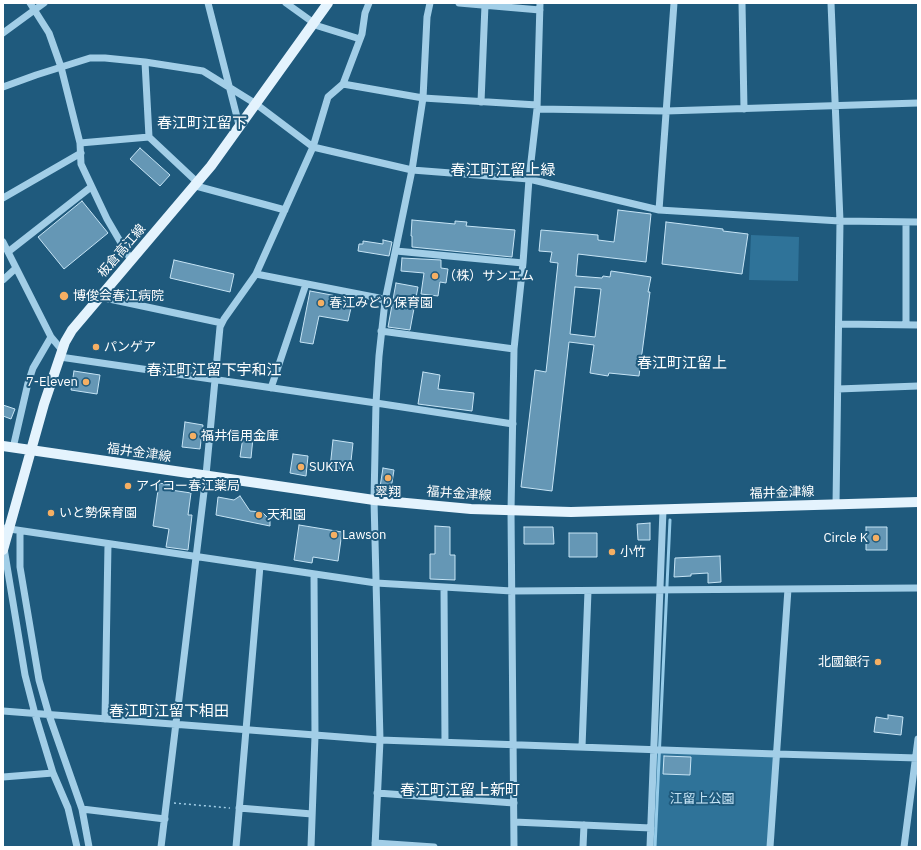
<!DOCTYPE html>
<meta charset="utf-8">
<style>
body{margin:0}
#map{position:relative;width:921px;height:850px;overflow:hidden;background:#1f5a7d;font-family:"IBM Plex Sans",sans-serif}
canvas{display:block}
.frame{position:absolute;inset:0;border:4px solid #fff;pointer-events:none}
</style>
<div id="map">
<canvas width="921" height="850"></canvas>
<div class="frame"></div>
</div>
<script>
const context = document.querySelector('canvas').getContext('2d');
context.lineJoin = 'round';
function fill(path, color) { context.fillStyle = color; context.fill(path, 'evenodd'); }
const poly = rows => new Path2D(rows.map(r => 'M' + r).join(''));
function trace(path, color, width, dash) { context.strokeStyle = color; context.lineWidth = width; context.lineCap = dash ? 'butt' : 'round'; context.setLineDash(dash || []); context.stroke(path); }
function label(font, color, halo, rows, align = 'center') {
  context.font = font + ' "IBM Plex Sans","Noto Sans JP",sans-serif'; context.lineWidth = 4; context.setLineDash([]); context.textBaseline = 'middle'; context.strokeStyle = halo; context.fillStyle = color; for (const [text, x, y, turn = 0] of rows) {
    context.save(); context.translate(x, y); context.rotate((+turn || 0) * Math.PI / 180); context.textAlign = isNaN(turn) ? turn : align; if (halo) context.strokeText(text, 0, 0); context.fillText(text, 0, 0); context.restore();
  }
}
fill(poly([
 [751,235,799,237,798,281,749,280],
 [654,750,776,754,770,847,650,847]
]), '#2f7399');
trace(poly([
 [655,847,670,520]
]), '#96cce9', 3);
const building = poly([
 [140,148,170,175,160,186,130,159,140,148],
 [82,201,108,233,64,269,38,237,82,201],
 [618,210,651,214,646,262,578,254,576,276,602,278,603,276,610,277,611,271,651,277,648,292,650,292,639,376,609,373,608,376,590,373,594,345,569,342,552,491,521,487,535,370,546,372,558,263,550,262,552,252,539,251,541,230,598,235,598,240,614,242,618,210],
 [575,287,601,289,595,337,570,334,575,287],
 [412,220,455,224,455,221,467,222,466,226,515,230,512,257,412,247,412,236,411,236,412,220],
 [666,222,723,229,723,231,748,234,742,274,662,264,666,222],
 [383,240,392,242,389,256,358,251,359,244,363,244,363,241,383,244,383,240],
 [402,258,441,260,441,268,448,269,446,283,440,282,438,296,421,294,424,273,401,271,402,258],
 [174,260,234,274,230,292,170,278,174,260],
 [396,283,418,287,410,330,388,327,396,283],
 [310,291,353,299,348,321,319,316,313,344,300,342,310,291],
 [74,371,100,375,97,394,71,390,74,371],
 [423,372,440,375,438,389,474,393,472,411,418,404,423,372],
 [3,405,15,409,11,419,3,416,3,405],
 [185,422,203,425,200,449,182,447,185,422],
 [243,437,253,438,251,458,240,457,243,437],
 [333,440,353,443,350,470,330,468,333,440],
 [293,454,308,456,306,476,290,473,293,454],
 [383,468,394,470,391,489,380,487,383,468],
 [159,483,172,485,171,490,191,493,188,515,192,515,188,550,166,547,169,529,153,526,159,483],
 [240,496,250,511,262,512,270,520,270,526,216,515,218,497,234,500,240,496],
 [650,523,650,540,638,540,637,524,650,523],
 [299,525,342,532,338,561,313,557,312,563,294,560,299,525],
 [435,526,450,527,450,555,455,555,455,580,430,579,430,554,435,554,435,526],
 [524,527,553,527,554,544,524,544,524,527],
 [866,527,887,527,887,550,866,550,866,527],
 [569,533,597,533,597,557,569,557,569,533],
 [720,556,721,582,708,583,708,573,691,574,691,576,674,577,675,558,720,556],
 [888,715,903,717,901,735,874,732,876,717,888,719,888,715],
 [664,756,691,757,690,775,663,774,664,756]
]);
fill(building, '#6597b5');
trace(building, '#c6e4f5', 1);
trace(poly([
 [174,803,230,808]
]), '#a2cee7', 1.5, [2, 3]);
trace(poly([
 [30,3,49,33,61,67,80,143,81,164,107,219,131,260],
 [208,3,239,125],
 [286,3,318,26,360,39],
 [459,3,540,10],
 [742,3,744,109],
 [831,3,840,221,836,505],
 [3,33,44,3],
 [145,62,149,137,198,183],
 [343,84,423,98,537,105],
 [3,87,36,75,90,58,105,58,145,62,203,71,256,104,313,147,412,170,529,179,659,210,840,221,918,222],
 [481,102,485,5],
 [537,109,666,111,918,103],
 [80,143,149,137],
 [196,186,285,210],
 [3,198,81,153],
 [659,210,674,3],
 [3,242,51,337,62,350],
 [396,251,523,263],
 [8,252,91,187],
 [256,274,379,298,385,301],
 [3,280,16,268],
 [100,297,222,323],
 [839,324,918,325],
 [906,325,906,222],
 [381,331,514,349],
 [60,357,376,403,513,424],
 [271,388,306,284],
 [838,389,918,386],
 [13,448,28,383,33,368,51,337],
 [3,528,376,583,512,591,918,588],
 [20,531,20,567,39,680,49,715,82,809,89,847],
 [4,548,25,675,35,714,53,773,68,808,77,847],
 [444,587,445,742],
 [3,711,380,740,776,754,918,758],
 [105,719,108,544],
 [582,747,588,591],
 [3,777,53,773],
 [377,793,514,803],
 [239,808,312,814],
 [82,809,165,819],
 [514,822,651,828],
 [375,843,434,847],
 [161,847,206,475,220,327,224,319,256,274,313,147,328,97,343,84,362,34,365,13,369,3],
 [236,847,260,566],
 [311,847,315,736,314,574],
 [375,847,380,740,374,500,376,403,379,356,385,301,412,170,423,98,427,17,430,3],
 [514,847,511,511,514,349,523,263,529,179,537,109,540,3],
 [583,847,584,825],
 [650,847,663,510],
 [770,847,788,589],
 [904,847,918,739]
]), '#a2cee7', 7);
trace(poly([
 [3,446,374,500,471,509,571,512,918,502],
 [3,550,44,404,65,342,72,330,211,166,328,3]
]), '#e4f3fd', 10);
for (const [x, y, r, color] of [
 [435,276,4,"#f5af63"],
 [64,296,5,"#f5af63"],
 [321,303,4,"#f5af63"],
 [96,347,4,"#f5af63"],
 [86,382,4,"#f5af63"],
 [193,436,4,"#f5af63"],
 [301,467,4,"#f5af63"],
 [388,478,4,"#f5af63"],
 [128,486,4,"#f5af63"],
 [51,513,4,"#f5af63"],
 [259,515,4,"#f5af63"],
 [334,535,4,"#f5af63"],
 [876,538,4,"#f5af63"],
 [612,552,4,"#f5af63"],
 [878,662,4,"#f5af63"]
]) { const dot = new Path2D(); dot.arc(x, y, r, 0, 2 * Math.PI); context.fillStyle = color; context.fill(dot); trace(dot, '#1f5a7d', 1.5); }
label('13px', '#fff', '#1f5a7d', [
 ["板倉高江線",122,251,-49],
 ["福井金津線",139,453,8],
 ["福井金津線",782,493,-2],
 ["福井金津線",459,494,4]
]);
label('13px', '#fff', '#1f5a7d', [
 ["（株）サンエム",443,276],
 ["博俊会春江病院",73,296],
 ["春江みどり保育園",329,303],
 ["パンゲア",104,347],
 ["7-Eleven",78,382,"right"],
 ["福井信用金庫",201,436],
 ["SUKIYA",309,467],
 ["アイコー春江薬局",136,486],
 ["翠翔",388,492,"center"],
 ["いと勢保育園",59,513],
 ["天和園",267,515],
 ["Lawson",342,535],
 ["Circle K",868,538,"right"],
 ["小竹",620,552],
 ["北國銀行",870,662,"right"]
], 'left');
label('13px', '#c6e4f5', '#1f5a7d', [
 ["江留上公園",702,799]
]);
label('15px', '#fff', '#1f5a7d', [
 ["春江町江留下",202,124],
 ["春江町江留上緑",503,171],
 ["春江町江留上",682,364],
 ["春江町江留下宇和江",214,371],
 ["春江町江留下相田",169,712],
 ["春江町江留上新町",460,791]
]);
</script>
